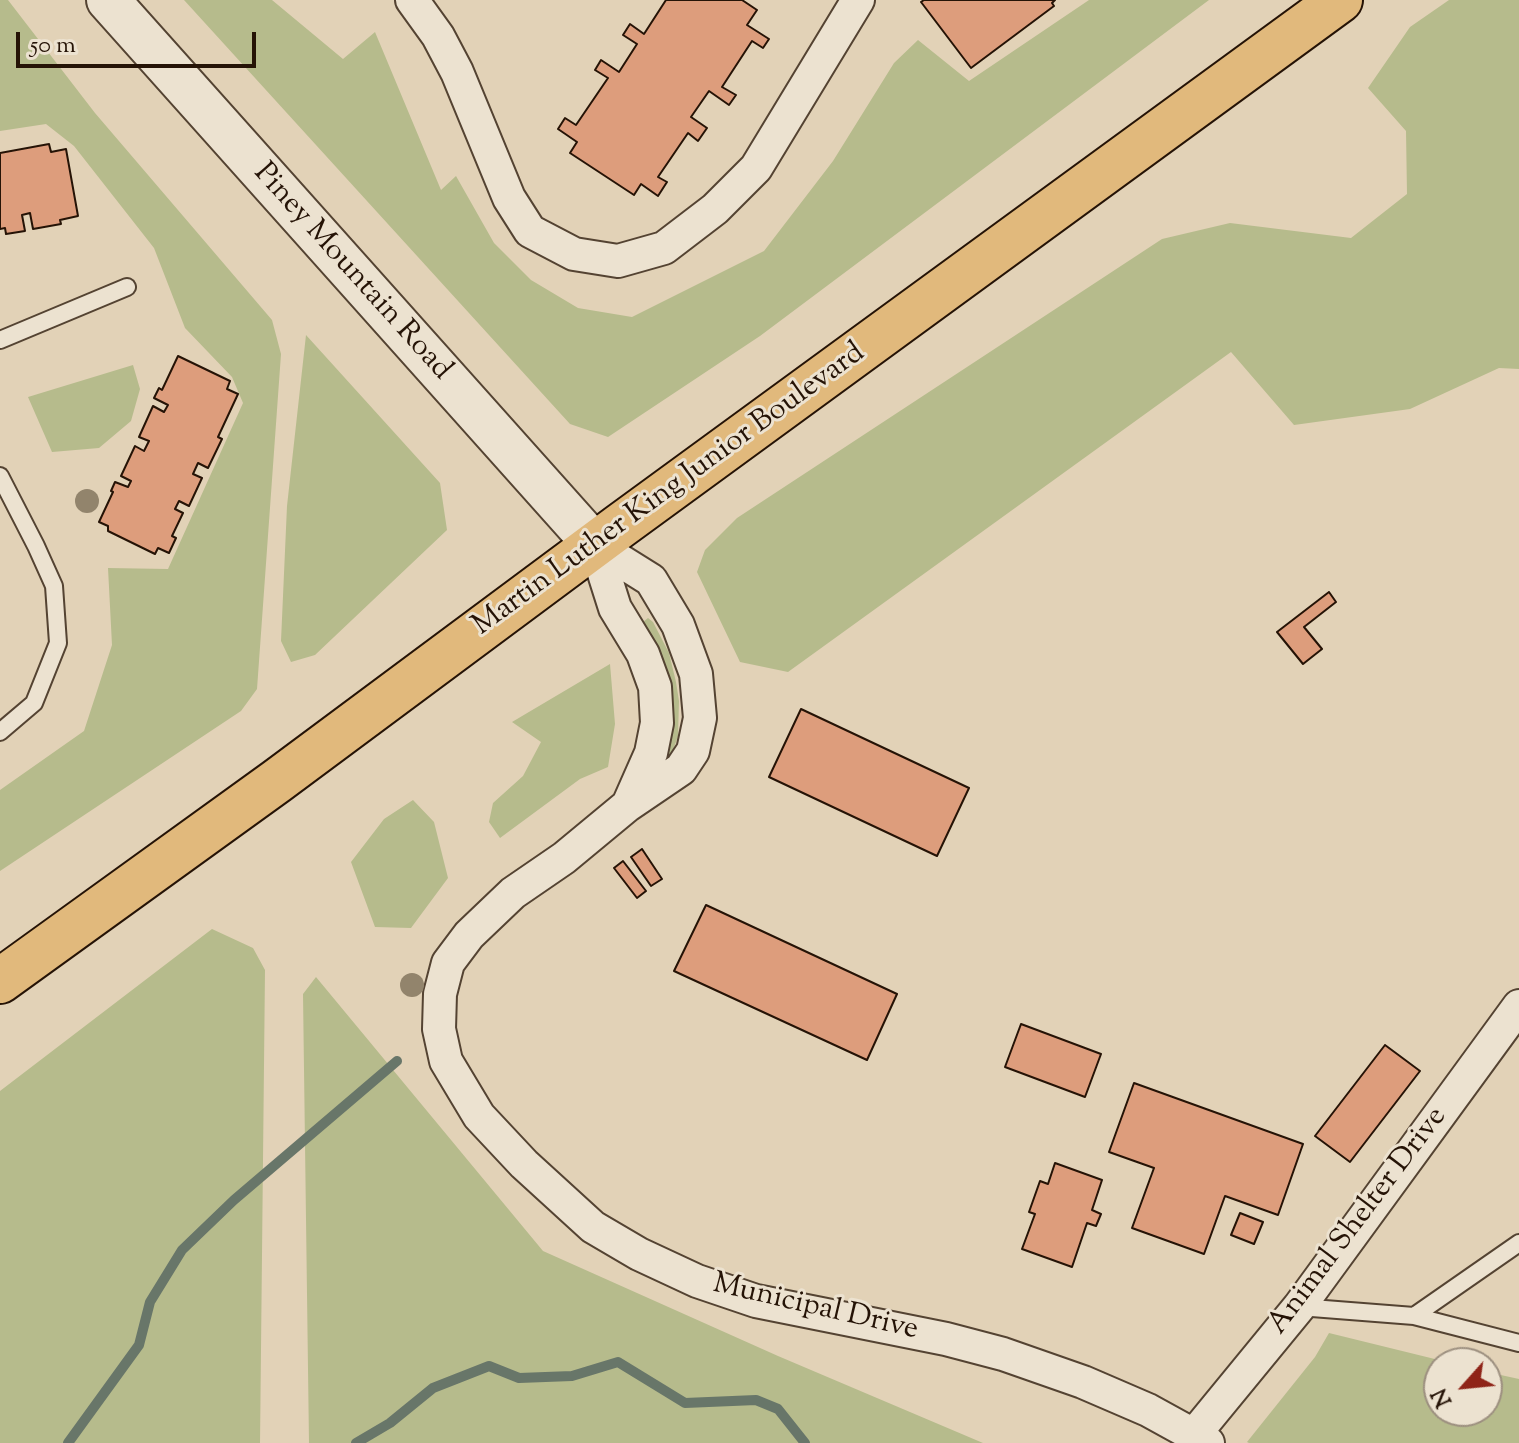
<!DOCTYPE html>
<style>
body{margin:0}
#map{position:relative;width:1519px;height:1443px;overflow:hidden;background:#e2d2b7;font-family:"Sorts Mill Goudy",serif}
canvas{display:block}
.north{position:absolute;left:1423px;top:1347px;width:80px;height:80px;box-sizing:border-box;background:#ece2d0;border:2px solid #9c8f7f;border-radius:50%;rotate:243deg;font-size:22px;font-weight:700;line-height:32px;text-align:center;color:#251306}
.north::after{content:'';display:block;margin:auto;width:28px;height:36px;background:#8f2418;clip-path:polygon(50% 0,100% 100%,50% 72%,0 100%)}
.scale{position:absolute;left:16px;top:32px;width:240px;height:36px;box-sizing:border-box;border:4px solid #251306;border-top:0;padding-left:10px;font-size:24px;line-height:28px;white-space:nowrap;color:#251306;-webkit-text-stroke:6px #ece2d0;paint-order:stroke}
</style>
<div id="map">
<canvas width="1519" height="1443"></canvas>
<div class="north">N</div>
<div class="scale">50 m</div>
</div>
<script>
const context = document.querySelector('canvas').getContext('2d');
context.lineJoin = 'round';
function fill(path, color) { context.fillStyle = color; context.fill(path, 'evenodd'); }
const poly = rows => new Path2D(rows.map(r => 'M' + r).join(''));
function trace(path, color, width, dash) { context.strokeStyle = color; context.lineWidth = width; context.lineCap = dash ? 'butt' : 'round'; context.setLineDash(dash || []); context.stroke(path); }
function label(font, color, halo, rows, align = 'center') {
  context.font = font + ' "Sorts Mill Goudy",serif'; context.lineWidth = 6; context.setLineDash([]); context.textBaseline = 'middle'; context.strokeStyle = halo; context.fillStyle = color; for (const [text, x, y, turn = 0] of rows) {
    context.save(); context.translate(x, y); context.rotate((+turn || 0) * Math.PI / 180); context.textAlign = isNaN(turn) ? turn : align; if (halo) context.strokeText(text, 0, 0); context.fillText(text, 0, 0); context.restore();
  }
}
fill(poly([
 [0,0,8,0,95,113,272,320,281,354,257,689,241,711,0,871,0,790,84,731,112,645,108,568,168,569,243,403,232,377,185,328,154,248,74,146,46,124,0,131],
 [184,0,272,0,343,59,375,32,441,190,456,176,494,243,531,280,578,308,632,317,764,251,833,161,894,63,918,40,969,81,1089,0,1209,0,760,336,608,437,570,424],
 [1449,0,1519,0,1519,369,1499,368,1410,409,1294,425,1231,352,788,672,740,662,697,572,705,550,737,518,1162,239,1230,223,1351,238,1407,194,1406,131,1368,88,1410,27],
 [306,335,440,483,447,530,315,655,291,662,281,641,287,506],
 [133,365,140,389,131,421,99,448,52,452,28,397],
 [648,618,653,622,669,653,676,682,679,701,678,736,670,759,665,761,643,622],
 [610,664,615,724,608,767,580,779,500,838,489,822,493,803,523,776,541,742,512,722],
 [413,800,434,822,448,878,411,928,375,927,351,862,384,819],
 [212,929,253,948,265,970,260,1443,0,1443,0,1091],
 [316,977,543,1251,778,1356,983,1443,309,1443,303,994],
 [1329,1333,1451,1363,1439,1363,1439,1411,1487,1411,1487,1372,1519,1379,1519,1443,1249,1443,1247,1442,1315,1357]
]), '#b6bb8c');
trace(poly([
 [68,1443,139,1345,150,1302,182,1250,234,1200,397,1061],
 [356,1443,390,1423,433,1388,489,1366,519,1378,572,1376,618,1362,685,1403,756,1400,778,1409,805,1443]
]), '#687669', 10);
const building = poly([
 [666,0,742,0,757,10,747,25,769,39,763,48,752,41,722,87,736,95,729,105,709,91,691,117,707,128,698,141,688,133,658,177,667,182,658,196,641,184,634,195,570,153,577,142,558,129,565,118,576,125,608,78,595,70,601,60,619,72,637,44,623,35,630,24,644,34,666,0],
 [924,0,1055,0,1052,3,1054,6,971,68,921,2,924,0],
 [49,144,51,152,66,149,78,216,60,220,61,224,33,229,30,213,22,215,25,231,6,234,5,228,0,229,0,153,49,144],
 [178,356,230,381,227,389,238,394,218,437,222,439,208,468,198,463,193,474,202,478,189,506,179,501,175,509,183,513,172,536,176,538,169,553,158,548,155,554,108,531,108,526,99,522,113,492,111,491,115,482,128,487,131,481,121,476,135,446,144,451,149,441,139,437,153,406,164,412,168,405,154,398,159,388,162,390,178,356],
 [1329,592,1336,602,1304,627,1322,649,1303,664,1277,632,1329,592],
 [801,709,969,788,937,856,769,777,801,709],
 [642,849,662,879,651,886,631,857,642,849],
 [623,861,646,891,637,898,614,868,623,861],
 [706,905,897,994,867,1060,674,971,706,905],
 [1021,1024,1101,1054,1085,1097,1005,1067,1021,1024],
 [1385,1045,1420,1071,1350,1162,1315,1136,1385,1045],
 [1134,1083,1303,1144,1278,1215,1225,1196,1204,1254,1132,1228,1154,1168,1109,1152,1134,1083],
 [1055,1163,1102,1180,1092,1210,1101,1214,1096,1226,1087,1223,1072,1267,1022,1249,1035,1214,1029,1212,1040,1181,1048,1184,1055,1163],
 [1240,1213,1263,1222,1254,1244,1231,1235,1240,1213]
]);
fill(building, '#dd9d7c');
trace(building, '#251306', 2);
const service = poly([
 [0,340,127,287],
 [0,476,36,546,54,586,58,643,34,703,0,732],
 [1299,1307,1414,1316,1519,1343],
 [1414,1316,1519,1243]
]);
const minor = poly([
 [412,0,438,36,457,72,509,198,530,231,574,254,618,261,664,248,715,209,756,168,858,0],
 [595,545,651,580,678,625,696,674,700,718,693,751,681,769,628,805,564,858,513,893,469,935,448,963,440,994,439,1029,446,1061,479,1116,524,1164,593,1227,639,1254,697,1281,756,1301,946,1339,1003,1354,1083,1382,1148,1410,1208,1443],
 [595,545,615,608,643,654,655,687,657,723,651,753,628,805],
 [1194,1435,1299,1307,1519,1006]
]);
const tertiary = poly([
 [108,0,595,545]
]);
const primary = poly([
 [0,981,277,781,620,526,1340,0]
]);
trace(service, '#544332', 20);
trace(minor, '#544332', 36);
trace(tertiary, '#544332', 46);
trace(primary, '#251306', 48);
trace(service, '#ece2d0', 16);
trace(minor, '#ece2d0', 32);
trace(tertiary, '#ece2d0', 42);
trace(primary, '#e1b97c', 44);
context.fillStyle = '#92846c';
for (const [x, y] of [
 [87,501],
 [412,985]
]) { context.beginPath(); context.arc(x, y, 12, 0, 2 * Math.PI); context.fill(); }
label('30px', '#251306', '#ece2d0', [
 ["Piney Mountain Road",351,273,48],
 ["Martin Luther King Junior Boulevard",670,491,-36],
 ["Animal Shelter Drive",1359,1222,-53],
 ["Municipal Drive",815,1309,13]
]);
</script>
